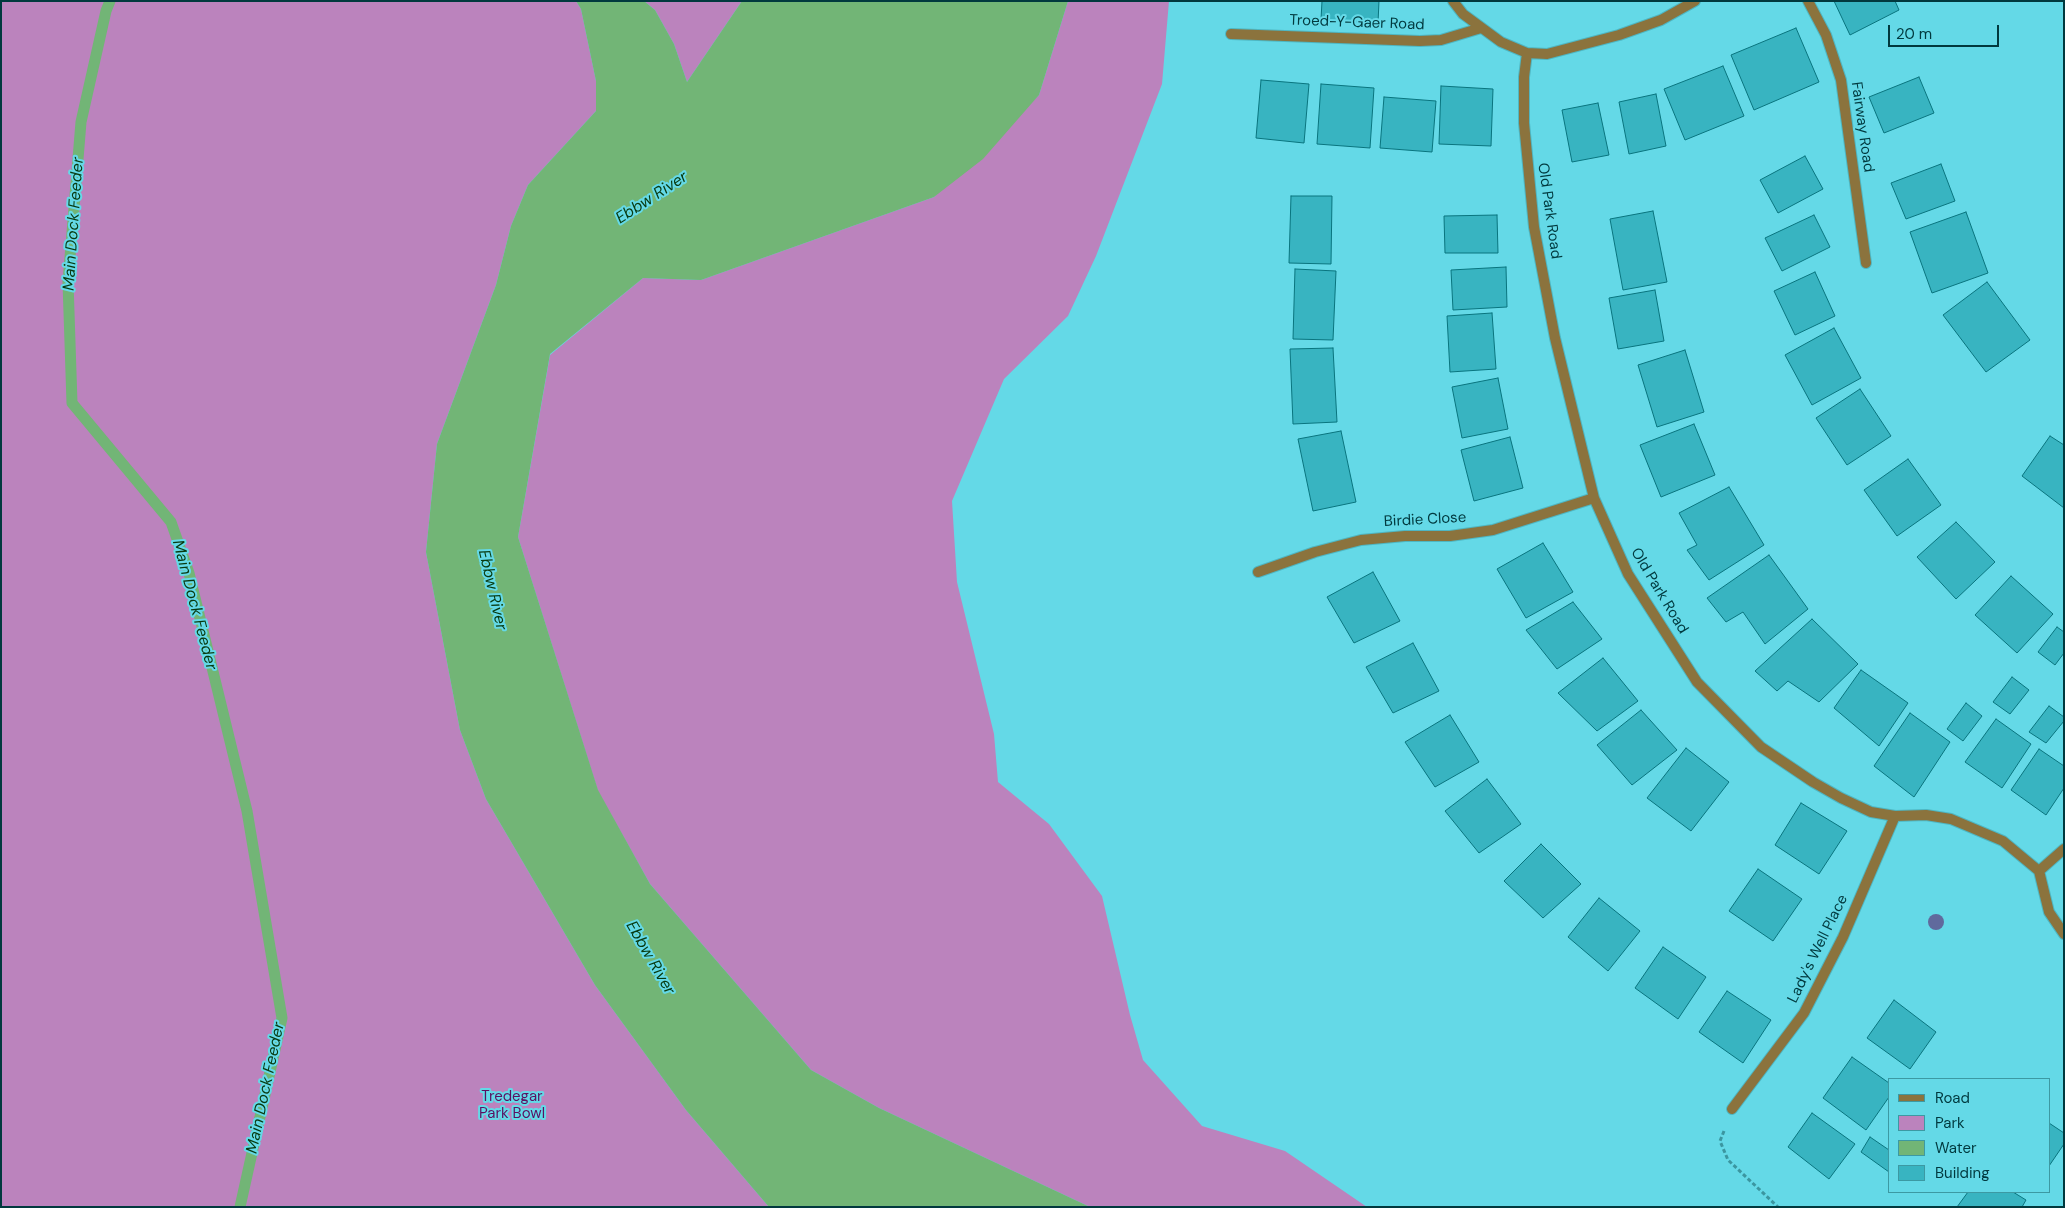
<!DOCTYPE html>
<style>
body{margin:0}
#map{position:relative;width:2065px;height:1208px;overflow:hidden;background:#64d9e7;font-family:"DM Sans",sans-serif}
canvas{display:block}
.frame{position:absolute;inset:0;border:2px solid #01393e;pointer-events:none}
.legend{position:absolute;left:1888px;top:1078px;width:162px;height:115px;box-sizing:border-box;background:#64d9e7;border:1px solid #3c99a3;margin:0;padding:6px 9px;list-style:none;font-size:15px;color:#01393e}
.legend li{display:flex;align-items:center;gap:10px;height:25px}
.legend b{width:25px;border:1px solid #3c99a3}
.scale{position:absolute;left:1888px;top:25px;width:111px;height:22px;box-sizing:border-box;border:2px solid #01393e;border-top:0;padding-left:6px;font-size:15px;line-height:18px;white-space:nowrap;color:#01393e;-webkit-text-stroke:4px #64d9e7;paint-order:stroke}
</style>
<div id="map">
<canvas width="2065" height="1208"></canvas>
<div class="frame"></div>
<ul class="legend">
<li><b style="height:6px;background:#8b733d"></b>Road</li>
<li><b style="height:14px;background:#bb83bd"></b>Park</li>
<li><b style="height:14px;background:#72b576"></b>Water</li>
<li><b style="height:14px;background:#38b4c1"></b>Building</li>
</ul>
<div class="scale">20 m</div>
</div>
<script>
const context = document.querySelector('canvas').getContext('2d');
context.lineJoin = 'round';
function fill(path, color) { context.fillStyle = color; context.fill(path, 'evenodd'); }
const poly = rows => new Path2D(rows.map(r => 'M' + r).join(''));
function trace(path, color, width, dash) { context.strokeStyle = color; context.lineWidth = width; context.lineCap = dash ? 'butt' : 'round'; context.setLineDash(dash || []); context.stroke(path); }
function label(font, color, halo, rows, align = 'center') {
  context.font = font + ' "DM Sans",sans-serif'; context.lineWidth = 4; context.setLineDash([]); context.textBaseline = 'middle'; context.strokeStyle = halo; context.fillStyle = color; for (const [text, x, y, turn = 0] of rows) {
    context.save(); context.translate(x, y); context.rotate((+turn || 0) * Math.PI / 180); context.textAlign = isNaN(turn) ? turn : align; if (halo) context.strokeText(text, 0, 0); context.fillText(text, 0, 0); context.restore();
  }
}
fill(poly([
 [1,1,576,1,581,9,596,81,596,111,528,185,511,226,496,285,437,444,426,552,460,730,486,799,595,985,686,1110,769,1207,1,1207],
 [644,1,742,1,687,82,674,44,655,10],
 [1068,1,1169,1,1162,84,1096,256,1068,316,1004,379,952,501,957,582,994,734,998,782,1049,824,1102,896,1130,1015,1143,1060,1202,1126,1285,1151,1367,1207,1090,1207,879,1108,811,1070,650,884,598,791,518,537,550,355,643,278,701,280,934,197,1039,95]
]), '#bb83bd');
fill(poly([
 [576,1,644,1,655,10,674,44,687,82,742,1,1068,1,1039,95,983,159,934,197,701,280,643,278,550,354,518,537,598,790,650,884,811,1070,879,1108,1090,1207,769,1207,686,1110,595,985,486,799,460,730,426,552,437,444,496,285,511,226,528,185,596,111,596,81,581,9]
]), '#72b576');
trace(poly([
 [110,1,106,11,81,122,68,282,72,403,171,522,189,573,247,811,282,1018,240,1207]
]), '#72b576', 11);
const building = poly([
 [1322,1,1379,1,1378,23,1321,20,1322,1],
 [1834,1,1895,1,1899,10,1850,35,1834,1],
 [1796,28,1819,82,1754,110,1731,55,1796,28],
 [1723,66,1744,116,1685,140,1664,89,1723,66],
 [1919,77,1934,113,1884,133,1869,97,1919,77],
 [1261,80,1309,84,1304,143,1256,138,1261,80],
 [1321,84,1374,88,1370,148,1317,144,1321,84],
 [1441,86,1493,89,1491,146,1439,144,1441,86],
 [1656,94,1666,146,1629,154,1619,102,1656,94],
 [1384,97,1436,101,1432,152,1380,148,1384,97],
 [1598,103,1609,155,1572,162,1562,110,1598,103],
 [1805,156,1823,189,1778,213,1760,180,1805,156],
 [1941,164,1955,201,1906,219,1891,183,1941,164],
 [1291,196,1332,196,1331,264,1289,263,1291,196],
 [1653,211,1667,282,1623,290,1610,219,1653,211],
 [1966,212,1988,273,1932,293,1910,232,1966,212],
 [1497,215,1498,253,1445,253,1444,216,1497,215],
 [1814,215,1830,247,1782,271,1765,238,1814,215],
 [1506,267,1507,307,1453,310,1451,270,1506,267],
 [1295,269,1336,271,1333,340,1293,339,1295,269],
 [1815,272,1835,316,1795,335,1774,291,1815,272],
 [1987,282,2030,340,1986,372,1943,315,1987,282],
 [1655,290,1664,341,1618,349,1609,298,1655,290],
 [1492,313,1496,369,1450,372,1447,316,1492,313],
 [1834,328,1861,378,1812,405,1785,355,1834,328],
 [1333,348,1337,422,1293,424,1290,349,1333,348],
 [1685,350,1704,412,1657,427,1638,365,1685,350],
 [1498,378,1508,429,1462,438,1452,387,1498,378],
 [1860,389,1891,436,1847,465,1816,418,1860,389],
 [1694,424,1715,475,1661,497,1640,445,1694,424],
 [1341,431,1356,502,1313,511,1298,439,1341,431],
 [2050,436,2064,445,2064,508,2022,476,2050,436],
 [1510,437,1523,488,1474,501,1461,450,1510,437],
 [1908,459,1941,505,1897,536,1864,490,1908,459],
 [1729,487,1764,545,1709,580,1687,550,1697,545,1679,513,1729,487],
 [1956,522,1995,562,1956,599,1917,557,1956,522],
 [1543,543,1573,592,1526,618,1497,569,1543,543],
 [1769,555,1808,609,1765,644,1743,612,1726,622,1707,598,1769,555],
 [1373,572,1400,621,1354,643,1327,597,1373,572],
 [2011,576,2053,614,2017,653,1975,615,2011,576],
 [1573,602,1602,639,1557,669,1526,630,1573,602],
 [1812,619,1858,664,1819,702,1788,681,1777,691,1755,671,1812,619],
 [2057,627,2064,632,2064,653,2055,665,2038,652,2057,627],
 [1413,643,1439,691,1393,713,1366,667,1413,643],
 [1603,658,1638,701,1597,731,1558,693,1603,658],
 [1861,670,1908,703,1879,746,1834,708,1861,670],
 [2012,677,2029,690,2010,714,1993,702,2012,677],
 [1966,703,1982,716,1963,741,1947,729,1966,703],
 [2049,706,2064,717,2064,721,2046,743,2029,732,2049,706],
 [1641,710,1677,750,1632,785,1597,745,1641,710],
 [1910,713,1950,742,1914,797,1874,766,1910,713],
 [1450,715,1479,762,1435,787,1405,742,1450,715],
 [1996,719,2031,744,2002,788,1965,762,1996,719],
 [1686,748,1729,782,1691,831,1647,798,1686,748],
 [2039,749,2064,766,2064,788,2046,815,2011,790,2039,749],
 [1487,779,1521,824,1479,853,1445,811,1487,779],
 [1801,803,1847,831,1819,874,1775,845,1801,803],
 [1541,844,1581,884,1543,918,1504,881,1541,844],
 [1758,869,1802,899,1773,941,1729,911,1758,869],
 [1599,898,1640,931,1608,971,1568,937,1599,898],
 [1663,947,1706,977,1678,1019,1635,988,1663,947],
 [1727,991,1771,1020,1743,1063,1699,1032,1727,991],
 [1894,1000,1936,1032,1910,1069,1867,1038,1894,1000],
 [1852,1057,1889,1083,1889,1097,1866,1130,1823,1098,1852,1057],
 [1812,1113,1855,1144,1829,1179,1788,1147,1812,1113],
 [2049,1123,2064,1133,2064,1144,2049,1166,2049,1123],
 [1870,1137,1889,1150,1889,1172,1861,1152,1870,1137],
 [1968,1192,2013,1192,2026,1200,2022,1207,1957,1207,1968,1192]
]);
fill(building, '#38b4c1');
trace(building, '#09747e', 1);
const street = poly([
 [1453,1,1463,14,1501,42,1527,53,1547,54,1619,35,1661,20,1695,1],
 [1808,1,1826,35,1841,80,1866,263],
 [1231,34,1420,41,1441,40,1481,28],
 [1527,53,1524,77,1524,123,1534,227,1555,338,1594,498,1628,574,1697,682,1761,747,1813,782,1841,798,1871,812,1895,816,1926,815,1951,819,2003,841,2039,871,2064,849],
 [1258,572,1315,552,1361,540,1405,536,1450,536,1493,530,1594,498],
 [2039,871,2049,912,2064,934],
 [1732,1109,1804,1013,1843,937,1895,816]
]);
trace(street, '#4eb6c2', 12);
trace(poly([
 [1724,1131,1720,1141,1728,1160,1778,1207]
]), '#3b96a0', 3, [4, 2.5]);
trace(street, '#8b733d', 10);
context.fillStyle = '#606a9d';
for (const [x, y] of [
 [1936,922]
]) { context.beginPath(); context.arc(x, y, 8, 0, 2 * Math.PI); context.fill(); }
label('15px', '#01393e', '#64d9e7', [
 ["Troed-Y-Gaer Road",1357,23,2],
 ["Fairway Road",1862,127,82],
 ["Old Park Road",1549,211,82],
 ["Birdie Close",1425,520,-3],
 ["Old Park Road",1659,591,59],
 ["Lady's Well Place",1818,949,-64]
]);
label('15px', '#5c1061', '#64d9e7', [
 ["Tredegar",512,1097],
 ["Park Bowl",512,1114]
]);
label('italic 16px', '#083a10', '#64d9e7', [
 ["Ebbw River",652,198,-33],
 ["Main Dock Feeder",74,224,-86],
 ["Ebbw River",492,590,77],
 ["Main Dock Feeder",194,605,75],
 ["Ebbw River",650,958,60],
 ["Main Dock Feeder",266,1088,-78]
]);
</script>
